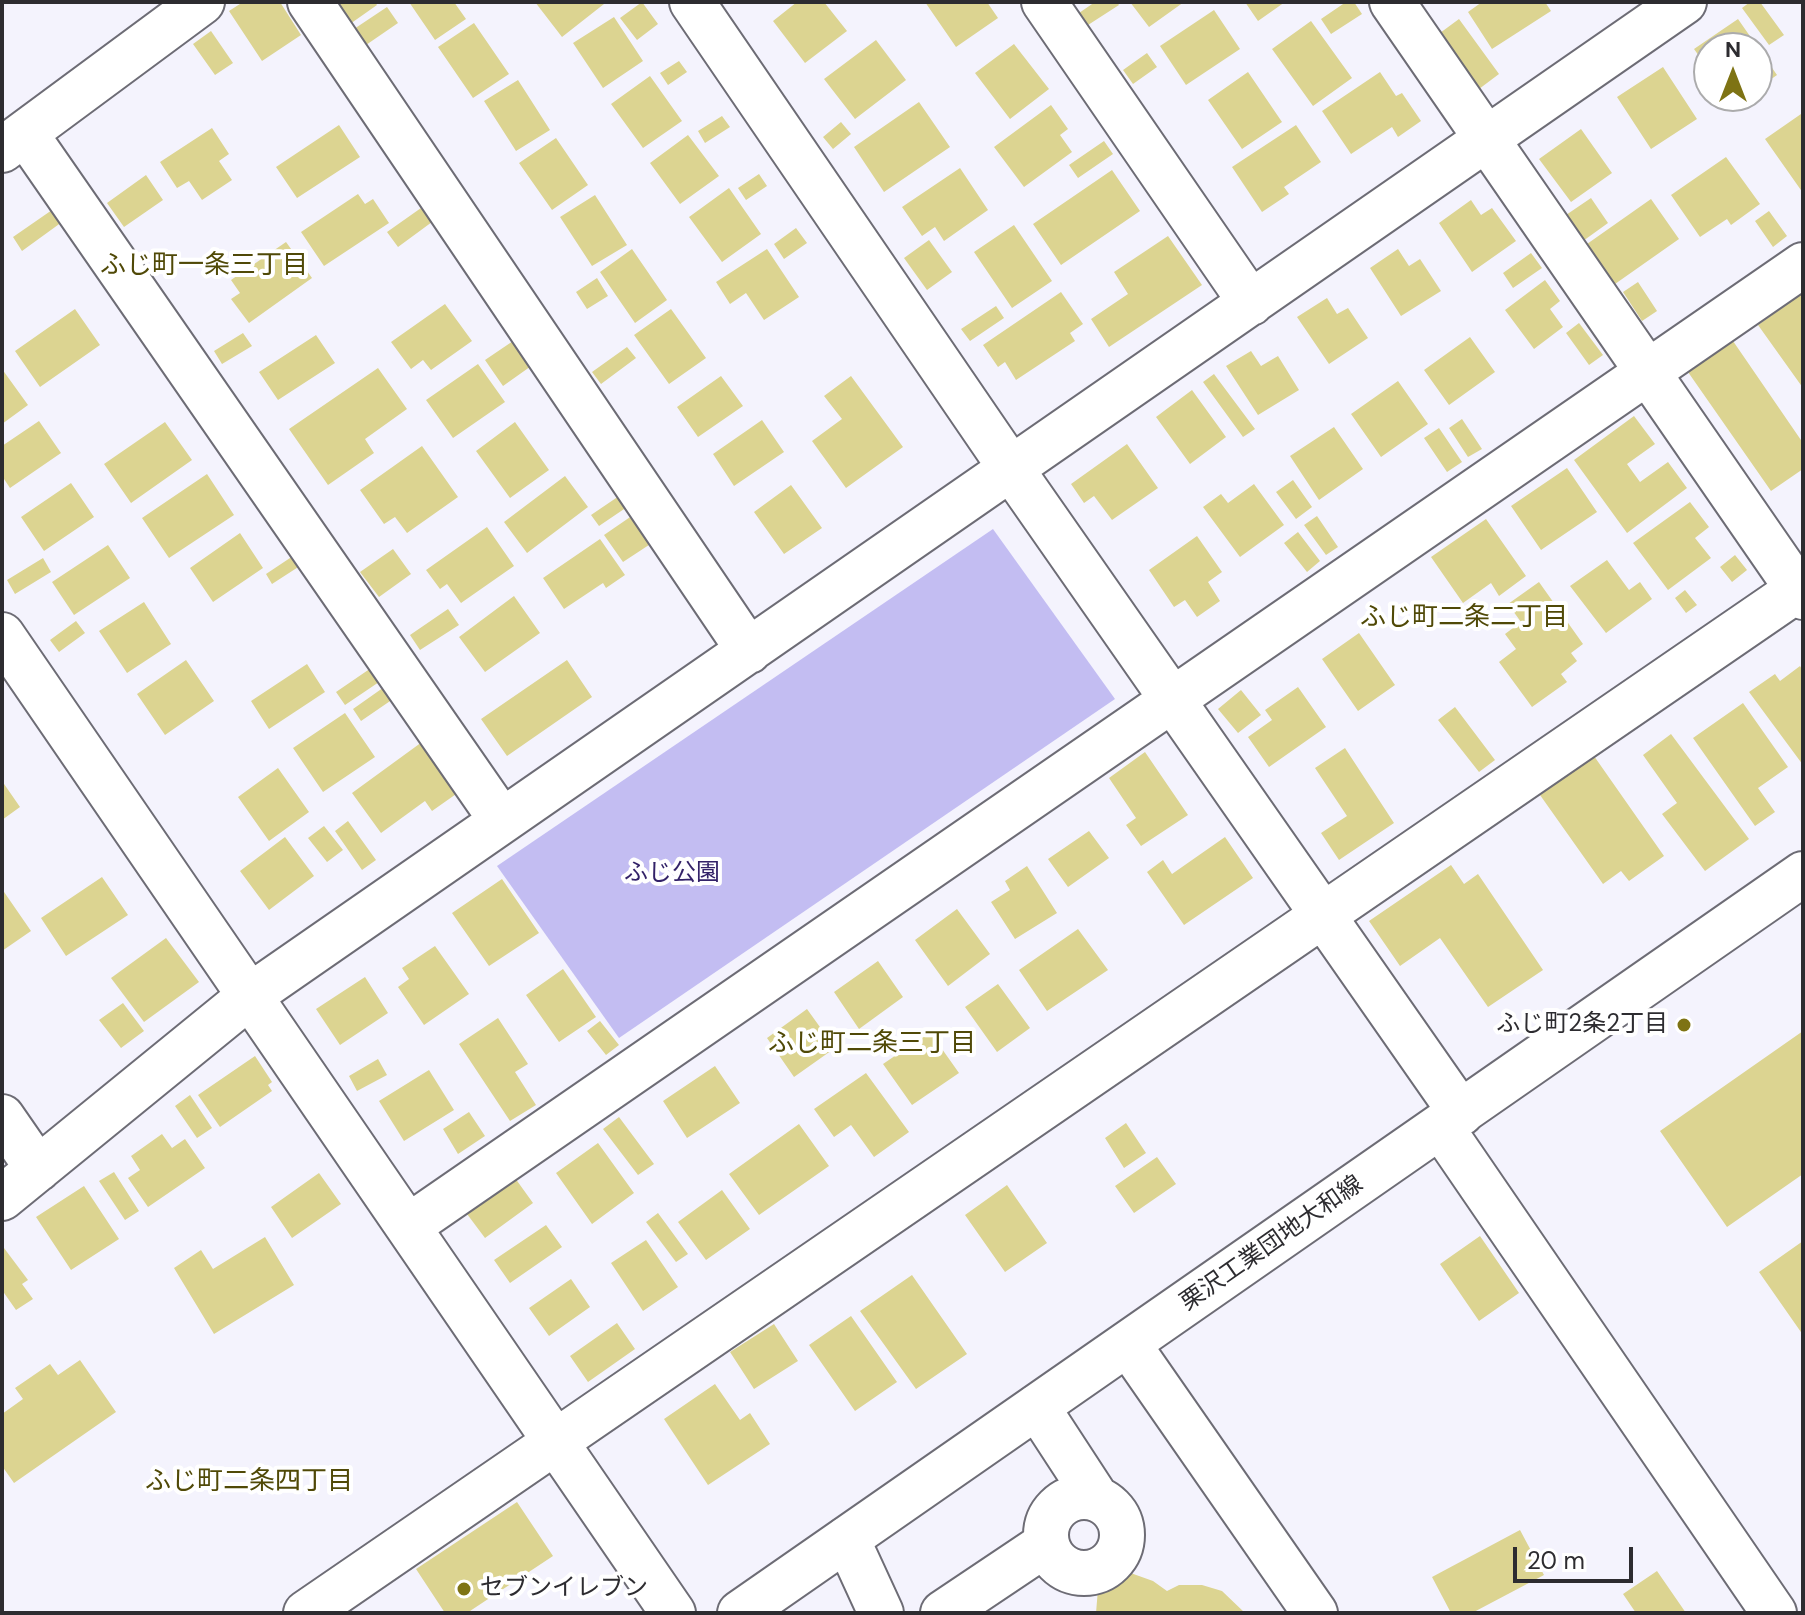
<!DOCTYPE html>
<meta charset="utf-8">
<style>
body{margin:0}
#map{position:relative;width:1805px;height:1615px;overflow:hidden;background:#f4f3fd;font-family:"DM Sans",sans-serif}
canvas{display:block}
.frame{position:absolute;inset:0;border:4px solid #2d2c30;pointer-events:none}
.north{position:absolute;left:1693px;top:32px;width:80px;height:80px;box-sizing:border-box;background:#fff;border:2px solid #ababac;border-radius:50%;rotate:0deg;font-size:22px;font-weight:700;line-height:32px;text-align:center;color:#2d2c30}
.north::after{content:'';display:block;margin:auto;width:28px;height:36px;background:#7e7314;clip-path:polygon(50% 0,100% 100%,50% 72%,0 100%)}
.scale{position:absolute;left:1513px;top:1547px;width:120px;height:36px;box-sizing:border-box;border:4px solid #2d2c30;border-top:0;padding-left:10px;font-size:24px;line-height:28px;white-space:nowrap;color:#2d2c30;-webkit-text-stroke:6px #fff;paint-order:stroke}
</style>
<div id="map">
<canvas width="1805" height="1615"></canvas>
<div class="frame"></div>
<div class="north">N</div>
<div class="scale">20 m</div>
</div>
<script>
const context = document.querySelector('canvas').getContext('2d');
context.lineJoin = 'round';
function fill(path, color) { context.fillStyle = color; context.fill(path, 'evenodd'); }
const poly = rows => new Path2D(rows.map(r => 'M' + r).join(''));
function trace(path, color, width, dash) { context.strokeStyle = color; context.lineWidth = width; context.lineCap = dash ? 'butt' : 'round'; context.setLineDash(dash || []); context.stroke(path); }
function label(font, color, halo, rows, align = 'center') {
  context.font = font + ' "DM Sans","Noto Sans JP",sans-serif'; context.lineWidth = 8; context.setLineDash([]); context.textBaseline = 'middle'; context.strokeStyle = halo; context.fillStyle = color; for (const [text, x, y, turn = 0] of rows) {
    context.save(); context.translate(x, y); context.rotate((+turn || 0) * Math.PI / 180); context.textAlign = isNaN(turn) ? turn : align; if (halo) context.strokeText(text, 0, 0); context.fillText(text, 0, 0); context.restore();
  }
}
fill(poly([
 [993,529,1115,699,619,1038,497,866]
]), '#c3bdf2');
fill(poly([
 [243,2,280,2,301,35,262,61,229,11],
 [334,2,375,2,377,5,350,24],
 [409,2,454,2,466,19,435,40],
 [535,2,603,2,604,4,562,37],
 [642,2,658,24,637,40,620,18],
 [797,2,824,2,847,31,805,63,773,21],
 [925,2,987,2,998,18,956,47],
 [1095,2,1117,2,1119,5,1088,25,1079,13],
 [1130,2,1184,2,1149,27],
 [1245,2,1285,2,1258,21],
 [1346,2,1354,2,1362,14,1331,34,1321,19],
 [1482,2,1545,2,1551,11,1492,49,1468,12],
 [1750,2,1760,2,1784,35,1769,45,1742,8],
 [387,7,398,23,366,45,354,29],
 [1214,10,1240,49,1186,85,1160,46],
 [614,17,643,61,603,88,573,43],
 [1459,19,1499,74,1479,89,1440,33],
 [1738,19,1777,75,1757,89,1757,48,1709,48,1709,70,1694,49],
 [1311,21,1352,78,1313,106,1272,49],
 [474,23,509,74,473,98,438,47],
 [211,31,233,63,215,75,193,44],
 [876,40,906,80,855,119,824,79],
 [1014,44,1049,89,1010,119,975,73],
 [1147,53,1157,67,1133,84,1123,70],
 [679,61,687,72,668,85,660,73],
 [1663,67,1697,119,1651,149,1617,97],
 [1248,72,1282,122,1242,149,1208,100],
 [1380,72,1396,96,1402,93,1421,121,1398,137,1392,127,1351,154,1322,111],
 [650,76,682,121,643,148,611,104],
 [518,80,550,130,516,151,484,101],
 [919,102,950,147,884,192,854,147],
 [1051,105,1068,129,1060,135,1072,152,1024,187,994,147],
 [1801,114,1803,116,1803,193,1765,139],
 [722,116,730,127,705,143,698,131],
 [841,122,851,134,833,149,823,137],
 [339,125,360,157,297,198,276,167],
 [1296,125,1321,162,1284,187,1289,194,1262,212,1232,167],
 [212,128,229,154,219,161,232,180,202,200,189,181,177,188,160,162],
 [1581,129,1612,173,1571,202,1539,159],
 [688,135,719,176,680,204,650,163],
 [556,138,588,185,552,210,519,163],
 [1104,141,1113,154,1078,178,1069,165],
 [1726,157,1760,204,1731,225,1727,219,1700,237,1671,195],
 [960,168,988,210,944,241,935,227,922,236,902,207],
 [1112,170,1140,211,1061,265,1033,224],
 [759,174,767,186,746,200,738,188],
 [146,175,163,200,124,227,107,203],
 [729,188,761,234,722,262,689,217],
 [358,194,365,204,373,199,389,223,324,266,301,232],
 [595,195,627,245,592,266,560,217],
 [1591,198,1608,223,1583,241,1566,215],
 [1651,199,1679,239,1615,284,1587,244],
 [1471,200,1481,215,1492,208,1516,241,1472,272,1439,223],
 [421,208,432,222,398,247,387,232],
 [52,210,62,222,22,251,13,237],
 [1769,211,1787,236,1773,247,1755,221],
 [1014,225,1052,281,1012,308,974,252],
 [796,228,807,243,784,259,774,244],
 [1168,236,1202,285,1109,347,1091,319,1128,294,1114,272],
 [929,240,952,272,927,290,904,258],
 [286,242,312,278,249,323,231,299,240,293,231,280],
 [632,249,667,300,635,323,600,272],
 [767,249,799,297,764,320,746,293,730,304,716,282],
 [1398,249,1409,266,1420,259,1441,291,1401,316,1370,268],
 [1531,253,1542,268,1513,288,1503,273],
 [597,278,608,296,587,309,576,292],
 [1545,280,1560,301,1550,309,1563,327,1534,349,1505,310],
 [1638,282,1657,311,1642,321,1623,292],
 [1061,292,1083,324,1070,333,1075,341,1016,380,1005,362,998,367,983,345],
 [1803,293,1803,388,1758,325],
 [1327,298,1337,314,1348,308,1368,338,1329,364,1297,317],
 [445,304,472,341,431,370,423,360,411,369,391,342],
 [996,306,1004,318,970,341,961,329],
 [75,309,100,345,40,387,15,351],
 [671,309,706,358,669,384,634,335],
 [1579,323,1603,355,1589,365,1566,333],
 [243,333,252,346,222,364,214,351],
 [316,335,335,363,278,400,259,372],
 [1470,337,1495,372,1449,405,1424,370],
 [516,339,534,364,503,386,485,360],
 [1733,341,1803,443,1803,469,1771,491,1688,372],
 [627,347,636,358,601,384,592,372],
 [1251,351,1261,366,1278,356,1299,390,1258,415,1226,366],
 [478,364,505,402,453,438,426,400],
 [378,368,407,409,365,439,374,453,328,485,289,429],
 [2,369,28,405,2,424],
 [1214,374,1255,429,1243,437,1203,382],
 [721,376,743,406,698,437,677,407],
 [851,376,903,447,846,488,812,441,842,419,824,396],
 [1398,381,1428,424,1381,457,1351,414],
 [1192,390,1226,437,1190,464,1156,417],
 [1634,416,1655,444,1627,464,1640,482,1668,462,1687,488,1627,533,1574,460],
 [1462,419,1482,449,1468,457,1449,428],
 [762,420,784,452,734,486,713,454],
 [39,421,61,453,10,488,2,476,2,446],
 [165,422,192,460,131,503,104,464],
 [515,422,549,470,510,498,476,451],
 [1334,427,1363,469,1319,500,1290,456],
 [1439,428,1462,462,1447,472,1424,438],
 [1127,444,1158,488,1112,520,1094,496,1084,503,1071,484],
 [422,446,458,497,407,533,395,517,384,524,360,490],
 [1567,468,1597,512,1541,550,1511,506],
 [207,474,234,515,169,558,142,518],
 [565,476,588,507,527,553,504,522],
 [1293,480,1312,507,1296,519,1276,492],
 [71,483,94,517,44,551,21,517],
 [1254,484,1284,525,1240,557,1203,507,1221,494,1228,503],
 [791,485,822,528,784,554,754,512],
 [622,494,630,505,599,526,591,515],
 [1690,502,1709,527,1695,538,1711,558,1668,590,1633,543],
 [636,513,655,541,623,562,604,535],
 [1317,516,1338,547,1326,555,1304,525],
 [1486,519,1526,576,1499,596,1491,583,1463,603,1431,557],
 [487,527,514,566,461,603,447,584,440,589,426,570],
 [1298,532,1320,561,1307,572,1284,543],
 [240,533,263,568,213,602,190,568],
 [1197,536,1222,572,1208,582,1220,601,1197,617,1185,600,1174,607,1149,570],
 [600,539,625,575,606,588,603,583,564,609,543,578],
 [108,545,130,578,74,615,52,582],
 [393,549,411,574,379,597,360,572],
 [299,552,306,562,272,584,266,574],
 [1735,555,1747,570,1732,582,1720,567],
 [43,558,51,572,15,594,7,580],
 [1607,560,1629,590,1640,582,1652,599,1606,633,1570,586],
 [1539,582,1583,644,1571,653,1577,661,1561,674,1567,682,1532,707,1499,662,1516,649,1505,634,1521,622,1508,604],
 [1685,590,1697,605,1686,613,1675,598],
 [514,596,540,633,485,672,459,637],
 [144,602,171,644,127,673,99,631],
 [448,609,459,625,420,650,410,635],
 [76,621,85,633,59,652,50,640],
 [1359,633,1395,685,1358,711,1322,659],
 [186,660,214,701,165,735,137,694],
 [567,660,592,697,507,756,481,719],
 [307,664,325,692,269,729,251,701],
 [374,666,382,680,345,705,336,692],
 [1800,666,1803,671,1803,765,1749,692,1775,674,1780,681],
 [387,685,396,697,361,721,353,709],
 [1298,687,1326,727,1269,767,1248,737,1272,720,1265,710],
 [1241,690,1261,715,1238,733,1218,709],
 [1743,703,1788,767,1758,788,1775,812,1755,826,1693,738],
 [1455,707,1495,760,1479,772,1438,720],
 [345,713,375,757,323,792,293,748],
 [1671,734,1749,839,1705,871,1662,814,1677,803,1643,755],
 [422,742,459,792,432,811,425,801,381,833,352,793],
 [1345,748,1394,823,1339,860,1321,833,1347,816,1315,768],
 [1145,752,1188,815,1141,846,1126,825,1136,818,1109,778],
 [1594,756,1664,856,1629,881,1621,871,1603,884,1540,795],
 [278,768,309,812,269,841,238,797],
 [2,781,20,807,2,820],
 [348,821,376,860,362,870,335,831],
 [324,826,343,850,327,862,308,838],
 [1089,831,1109,858,1068,887,1048,859],
 [285,837,314,876,269,910,240,871],
 [1225,837,1253,878,1184,925,1147,872,1163,860,1172,874],
 [1451,865,1464,884,1478,874,1543,970,1488,1007,1440,938,1400,966,1369,921],
 [1027,866,1057,913,1015,939,991,902,1010,890,1005,881],
 [102,877,128,915,66,956,41,918],
 [502,879,539,933,489,966,452,913],
 [2,889,31,931,2,951],
 [957,909,990,954,948,986,915,940],
 [1078,929,1108,970,1047,1011,1019,970],
 [166,938,199,982,144,1022,111,978],
 [435,946,469,994,424,1025,398,987,409,979,402,968],
 [878,961,903,997,859,1029,834,992],
 [563,969,596,1017,559,1042,526,995],
 [365,977,388,1013,340,1045,316,1009],
 [998,984,1030,1028,997,1052,965,1007],
 [123,1003,144,1031,121,1048,99,1020],
 [807,1009,835,1048,794,1077,767,1038],
 [498,1018,528,1064,515,1072,536,1105,510,1121,459,1044],
 [600,1021,619,1045,606,1055,587,1031],
 [1803,1031,1803,1174,1727,1227,1660,1131],
 [930,1032,959,1073,912,1105,883,1064],
 [255,1056,272,1082,268,1085,272,1091,220,1127,198,1095],
 [378,1059,387,1075,357,1091,349,1076],
 [715,1066,740,1103,687,1138,663,1101],
 [429,1070,454,1110,404,1141,379,1101],
 [866,1073,909,1132,874,1157,851,1125,834,1137,814,1109],
 [190,1095,212,1128,197,1138,175,1106],
 [469,1112,485,1136,458,1154,443,1129],
 [619,1117,654,1164,638,1175,603,1129],
 [1126,1123,1146,1153,1124,1168,1105,1138],
 [799,1124,829,1166,759,1215,729,1174],
 [162,1134,172,1148,185,1139,205,1168,148,1207,128,1178,140,1170,131,1156],
 [598,1143,634,1193,592,1224,556,1173],
 [1157,1157,1176,1184,1134,1213,1115,1186],
 [114,1172,139,1211,125,1220,99,1181],
 [319,1173,341,1204,292,1238,271,1207],
 [515,1178,533,1203,485,1238,467,1214],
 [1007,1185,1047,1243,1005,1272,965,1215],
 [84,1186,119,1239,71,1270,36,1217],
 [722,1190,750,1229,706,1260,678,1222],
 [658,1213,688,1254,676,1262,646,1222],
 [546,1225,562,1247,510,1283,494,1260],
 [1480,1236,1519,1293,1479,1321,1440,1264],
 [265,1237,294,1285,214,1334,174,1268,201,1250,213,1269],
 [646,1240,678,1287,643,1311,611,1263],
 [1803,1241,1803,1335,1759,1272],
 [4,1248,28,1280,22,1284,33,1299,16,1310,2,1290,2,1249],
 [912,1275,967,1354,916,1389,860,1311],
 [571,1279,590,1307,549,1336,529,1308],
 [851,1316,897,1382,855,1411,809,1345],
 [617,1323,635,1349,588,1382,570,1356],
 [774,1324,798,1361,754,1389,730,1352],
 [80,1360,116,1412,14,1483,2,1466,2,1414,23,1399,15,1388,50,1364,58,1375],
 [715,1384,740,1420,750,1413,770,1444,708,1485,664,1419],
 [517,1502,553,1556,467,1613,445,1613,416,1569],
 [1520,1530,1544,1575,1472,1613,1451,1613,1432,1577],
 [1125,1571,1153,1581,1167,1591,1179,1585,1202,1585,1222,1591,1245,1613,1096,1613,1098,1589,1104,1579,1116,1572],
 [1657,1571,1686,1613,1636,1613,1623,1594]
]), '#dcd491');
const minor = poly([
 [310,2,749,651],
 [692,2,1012,470,1461,1113],
 [1044,2,1251,303],
 [1392,2,1803,597],
 [25,133,502,821],
 [2,150,202,2],
 [2,635,673,1613],
 [2,1117,38,1169],
 [1441,1127,1774,1613],
 [2,1198,251,995,1684,2],
 [409,1226,1803,265],
 [1128,1344,1315,1613],
 [1037,1407,1097,1499],
 '1046 1535a38 38 0 1 1 76 0a38 38 0 1 1-76 0Z',
 [847,1539,881,1613],
 [306,1613,1803,586],
 [943,1613,1046,1544]
]);
const major = poly([
 [740,1613,1803,874]
]);
trace(minor, '#6d6c75', 48);
trace(major, '#6d6c75', 48);
trace(minor, '#fff', 44);
trace(major, '#fff', 44);
for (const [x, y, r, color] of [
 [1684,1025,8,"#7e7314"],
 [464,1589,8,"#7e7314"]
]) { const dot = new Path2D(); dot.arc(x, y, r, 0, 2 * Math.PI); context.fillStyle = color; context.fill(dot); trace(dot, '#fff', 3); }
label('24px', '#332268', '#fff', [
 ["ふじ公園",672,874]
]);
label('24px', '#2d2c30', '#fff', [
 ["ふじ町2条2丁目",1668,1025],
 ["セブンイレブン",480,1589,"left"]
], 'right');
label('24px', '#2d2c30', '#fff', [
 ["栗沢工業団地大和線",1272,1244,-35]
]);
label('26px', '#504907', '#fff', [
 ["ふじ町一条三丁目",204,266],
 ["ふじ町二条二丁目",1464,618],
 ["ふじ町二条三丁目",872,1044],
 ["ふじ町二条四丁目",249,1482]
]);
</script>
